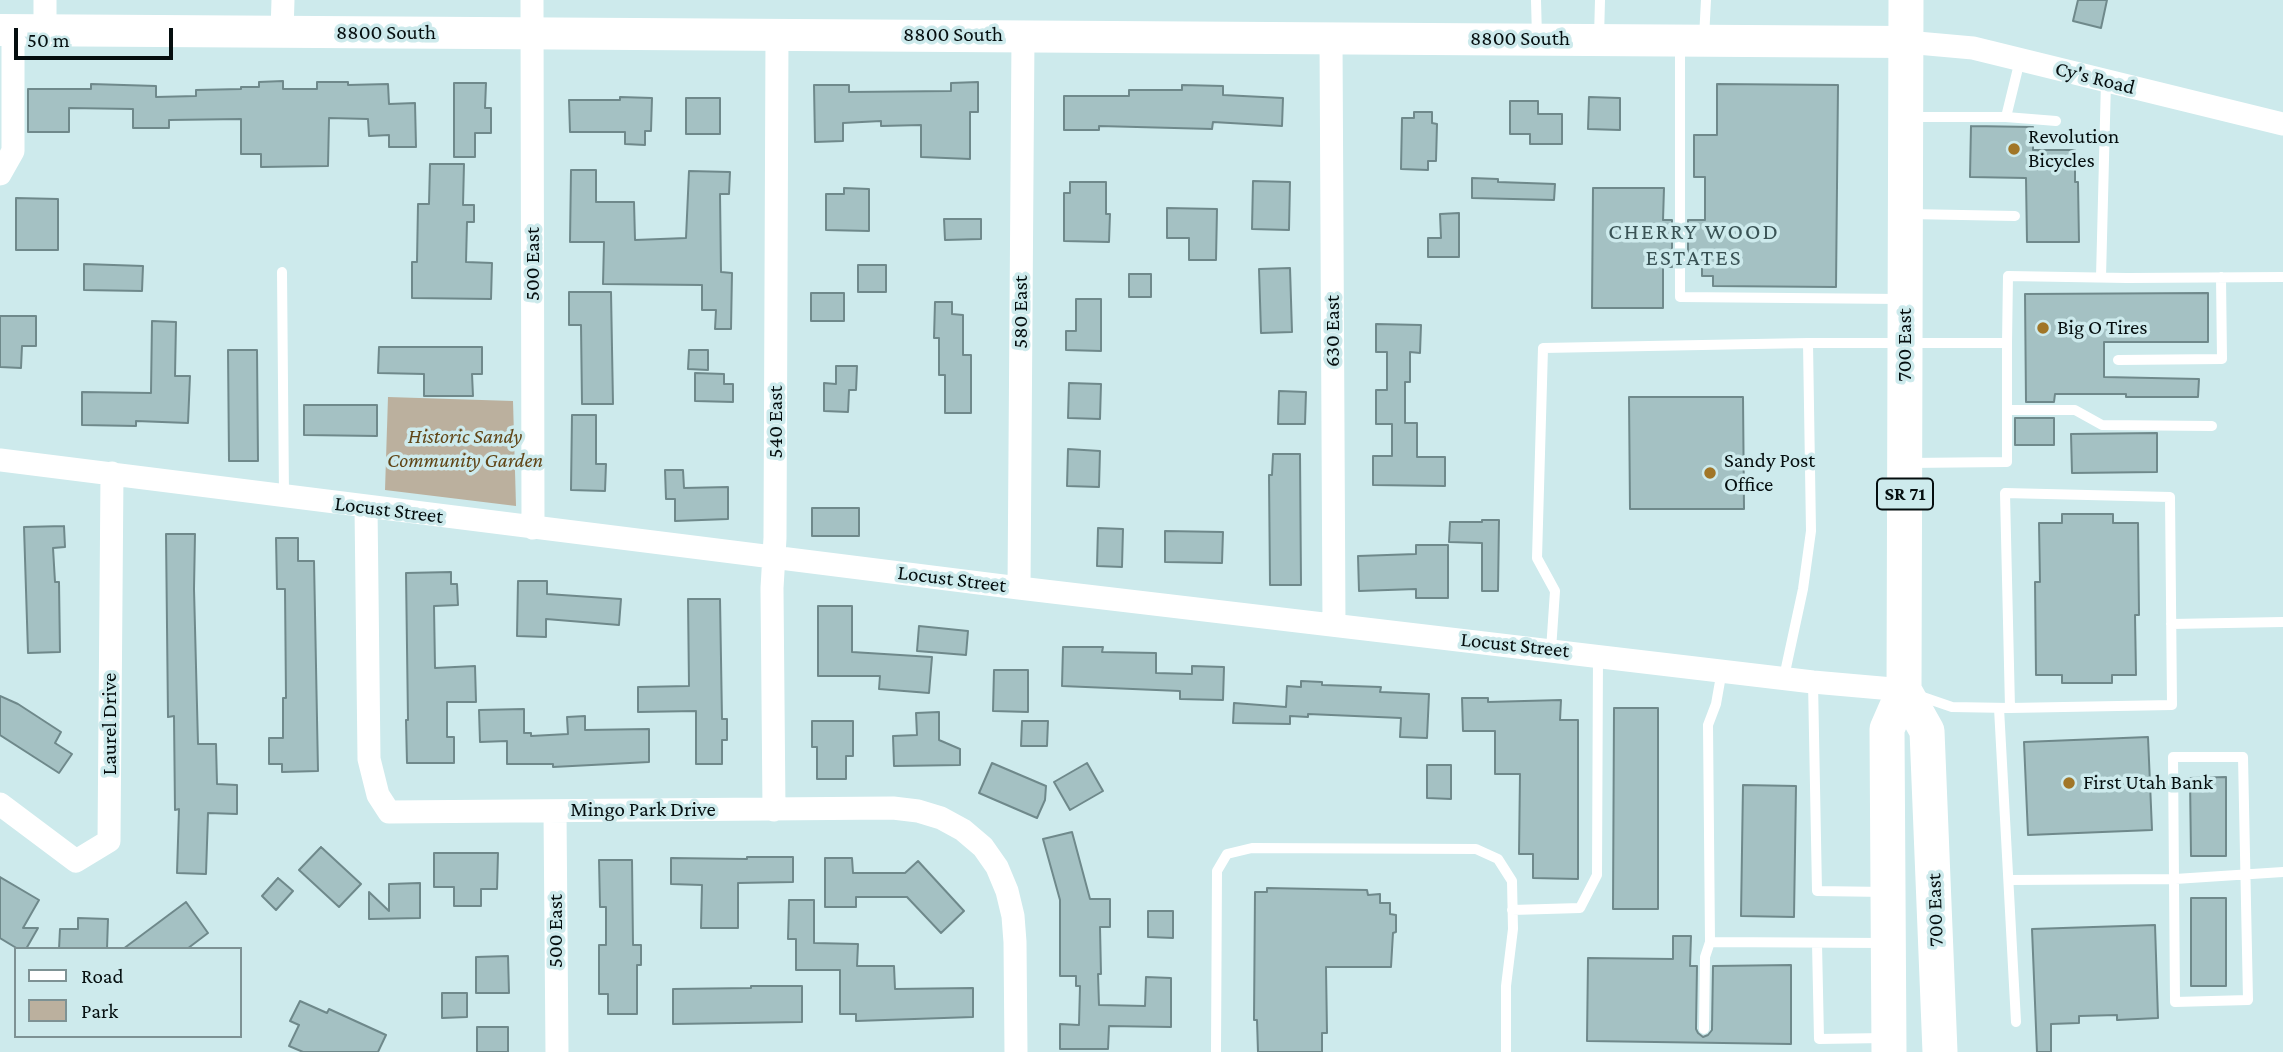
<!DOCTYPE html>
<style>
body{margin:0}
#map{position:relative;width:2283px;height:1052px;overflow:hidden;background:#cdeaec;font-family:"Crimson Pro",serif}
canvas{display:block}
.legend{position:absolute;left:14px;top:947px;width:228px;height:91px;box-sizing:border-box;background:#cdeaec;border:2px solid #7d9294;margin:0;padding:9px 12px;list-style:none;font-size:21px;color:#050e0f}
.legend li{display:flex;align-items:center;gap:14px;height:35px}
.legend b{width:35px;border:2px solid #7d9294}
.scale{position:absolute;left:14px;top:28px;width:159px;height:32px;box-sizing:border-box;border:4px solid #050e0f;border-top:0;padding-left:9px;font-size:21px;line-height:24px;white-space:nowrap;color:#050e0f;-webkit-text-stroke:5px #cdeaec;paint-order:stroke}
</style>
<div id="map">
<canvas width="2283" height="1052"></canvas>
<ul class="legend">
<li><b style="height:9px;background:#fff"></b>Road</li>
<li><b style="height:19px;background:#bbb09e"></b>Park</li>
</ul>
<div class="scale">50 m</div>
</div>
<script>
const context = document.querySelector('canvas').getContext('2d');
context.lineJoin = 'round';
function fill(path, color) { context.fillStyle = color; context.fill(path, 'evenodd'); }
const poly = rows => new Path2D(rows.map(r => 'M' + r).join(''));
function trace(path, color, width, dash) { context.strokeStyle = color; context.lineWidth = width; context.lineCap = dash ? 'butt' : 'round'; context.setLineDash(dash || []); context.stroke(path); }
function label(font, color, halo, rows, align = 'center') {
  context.font = font + ' "Crimson Pro",serif'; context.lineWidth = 7; context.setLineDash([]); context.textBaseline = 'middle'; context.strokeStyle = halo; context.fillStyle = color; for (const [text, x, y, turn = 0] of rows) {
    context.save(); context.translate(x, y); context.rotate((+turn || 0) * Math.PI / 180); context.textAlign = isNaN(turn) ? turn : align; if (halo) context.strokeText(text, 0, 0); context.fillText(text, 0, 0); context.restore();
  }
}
fill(poly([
 [388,397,513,401,516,506,385,490]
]), '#bbb09e');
const building = poly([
 [2078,0,2107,0,2101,28,2073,21,2078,0],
 [283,81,283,89,317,89,317,82,348,82,348,85,388,84,389,104,415,103,416,147,389,147,389,135,369,136,368,119,329,118,328,166,261,167,261,154,241,154,241,119,169,120,169,128,133,128,133,109,69,108,69,132,28,132,28,89,91,89,91,84,156,86,156,97,196,96,196,90,241,89,241,87,259,87,259,82,283,81],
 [978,82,978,112,970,112,970,159,921,157,921,125,881,126,881,121,843,123,843,141,815,142,814,85,849,85,849,92,951,91,951,83,978,82],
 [454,83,486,83,485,108,491,108,491,133,475,133,475,157,454,157,454,83],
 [1717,84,1838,85,1836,287,1713,286,1713,276,1702,276,1702,267,1688,267,1688,220,1705,220,1705,177,1694,177,1694,135,1717,135,1717,84],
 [1182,85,1223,86,1223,95,1283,98,1282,126,1213,122,1212,129,1099,126,1099,130,1064,130,1064,96,1129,96,1129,90,1182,90,1182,85],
 [620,97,652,98,651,131,645,131,645,145,625,144,625,132,570,132,569,100,620,100,620,97],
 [1589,97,1620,98,1620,130,1588,129,1589,97],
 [686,98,720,98,720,134,686,134,686,98],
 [1510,101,1538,101,1538,114,1562,114,1562,144,1530,144,1530,134,1510,134,1510,101],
 [1414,112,1432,112,1432,123,1437,124,1436,161,1428,161,1428,170,1401,169,1402,118,1414,118,1414,112],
 [1971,126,2033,127,2033,150,2075,150,2075,182,2078,182,2079,242,2027,242,2026,178,1970,177,1971,126],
 [430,164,464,164,463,205,474,205,474,222,467,222,466,262,492,263,491,299,412,298,412,262,417,262,418,204,429,204,430,164],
 [571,170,596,170,596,202,634,202,635,240,686,238,689,171,730,172,729,194,720,194,721,272,732,273,731,329,715,329,716,310,702,310,702,285,603,284,604,242,570,242,571,170],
 [1472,178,1498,179,1498,182,1555,184,1554,200,1472,198,1472,178],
 [1253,181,1290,182,1289,230,1252,229,1253,181],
 [1070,182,1106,182,1106,214,1110,214,1109,242,1064,241,1064,193,1070,193,1070,182],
 [844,188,869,189,869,231,826,230,826,194,844,194,844,188],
 [1593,188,1664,188,1663,220,1672,220,1672,267,1663,267,1663,308,1592,308,1593,188],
 [16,198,58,199,58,250,16,250,16,198],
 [1167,208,1217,209,1216,260,1189,260,1189,238,1167,238,1167,208],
 [1459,213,1459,257,1428,257,1428,238,1441,238,1440,214,1459,213],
 [944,219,981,219,981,239,945,240,944,219],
 [84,264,143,266,142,291,84,290,84,264],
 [858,265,886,265,886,292,858,292,858,265],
 [1290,268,1292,332,1261,333,1259,269,1290,268],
 [1129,274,1151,274,1151,297,1129,297,1129,274],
 [569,292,611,292,613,404,582,404,581,325,569,325,569,292],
 [811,293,844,293,844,321,811,321,811,293],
 [2208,293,2208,342,2104,342,2104,377,2199,379,2198,397,2126,397,2126,394,2055,394,2054,402,2026,402,2025,294,2208,293],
 [1076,299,1101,299,1101,351,1066,350,1066,331,1076,331,1076,299],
 [935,302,952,302,952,314,963,315,963,355,971,355,971,413,945,413,945,375,939,375,939,338,934,338,935,302],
 [0,316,36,316,36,346,22,346,21,368,0,367,0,316],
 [152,321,176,322,175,376,190,376,188,423,136,421,136,426,82,425,82,392,151,393,152,321],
 [1376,324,1421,325,1420,353,1410,352,1410,382,1405,382,1405,423,1417,423,1417,457,1445,457,1445,486,1373,485,1373,456,1392,456,1392,424,1376,424,1376,390,1387,390,1387,352,1376,352,1376,324],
 [379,347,482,347,482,374,472,374,473,396,424,396,424,374,378,373,379,347],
 [228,350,257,350,258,461,229,461,228,350],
 [689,350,708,350,708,370,688,369,689,350],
 [836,366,857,366,856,390,849,390,848,412,824,411,824,383,836,384,836,366],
 [695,373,724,374,724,384,733,384,733,402,695,401,695,373],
 [1069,383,1101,384,1100,419,1068,418,1069,383],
 [1279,391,1306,392,1305,424,1278,424,1279,391],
 [1629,397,1743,397,1744,509,1630,509,1629,397],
 [304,405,377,405,377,436,304,435,304,405],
 [572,415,596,415,596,464,606,464,605,491,571,490,572,415],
 [2015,418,2054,418,2054,445,2015,445,2015,418],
 [2157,433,2157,472,2072,473,2071,434,2157,433],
 [1068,449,1100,451,1099,487,1067,486,1068,449],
 [1273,454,1300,454,1301,585,1270,585,1269,475,1272,475,1273,454],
 [665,470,683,470,684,488,728,487,728,519,675,521,675,499,666,499,665,470],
 [812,508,859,508,859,536,812,536,812,508],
 [2062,514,2113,514,2113,523,2138,523,2139,615,2135,615,2136,675,2112,675,2112,683,2062,683,2062,675,2036,675,2035,582,2040,582,2039,523,2062,523,2062,514],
 [1482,520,1499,520,1498,591,1482,591,1482,543,1449,542,1450,522,1482,522,1482,520],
 [64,526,65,547,53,548,55,582,59,582,60,652,28,653,24,527,64,526],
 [1098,528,1123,529,1122,567,1097,566,1098,528],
 [1165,531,1223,532,1222,563,1165,562,1165,531],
 [166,534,195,534,194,589,198,744,216,744,217,784,237,785,237,814,208,813,206,874,177,873,179,809,175,810,174,716,168,717,166,534],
 [276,538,298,538,298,561,314,561,318,771,282,772,282,764,269,764,269,738,283,738,283,698,286,698,285,589,277,589,276,538],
 [1416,545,1448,545,1448,598,1416,598,1416,589,1359,591,1358,556,1416,554,1416,545],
 [451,572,451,584,457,584,458,605,434,606,435,668,475,666,476,702,447,702,447,737,454,737,454,763,407,763,406,720,408,720,406,573,451,572],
 [518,581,547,581,547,594,621,599,619,625,546,619,546,637,517,636,518,581],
 [688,599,720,599,722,719,727,719,727,740,722,740,722,764,696,764,696,711,638,712,638,687,689,686,688,599],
 [818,606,852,606,852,652,932,657,929,693,879,689,880,676,818,676,818,606],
 [919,626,968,631,966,655,917,651,919,626],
 [1063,647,1103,647,1102,652,1156,653,1156,673,1192,674,1192,666,1224,667,1223,700,1180,699,1180,691,1062,686,1063,647],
 [994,670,1028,670,1028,712,993,711,994,670],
 [1301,681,1322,682,1322,685,1381,687,1380,692,1429,694,1427,738,1400,737,1401,718,1308,714,1308,717,1290,716,1290,724,1233,723,1234,703,1286,707,1287,686,1301,687,1301,681],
 [0,696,18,704,61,732,55,743,72,754,59,773,0,735,0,696],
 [1462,698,1488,698,1488,702,1561,700,1560,720,1578,720,1578,879,1533,878,1533,854,1519,854,1520,774,1495,774,1495,731,1463,731,1462,698],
 [1614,708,1658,708,1658,909,1613,909,1614,708],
 [524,709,524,733,531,733,531,736,568,734,567,717,585,716,585,730,649,729,649,762,553,767,553,764,507,764,507,741,480,742,479,710,524,709],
 [939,712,939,740,960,749,960,765,894,766,893,736,917,735,916,713,939,712],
 [812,721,853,721,853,756,846,756,846,779,817,779,817,747,812,747,812,721],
 [1022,721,1048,721,1047,746,1021,746,1022,721],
 [2148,737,2152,830,2028,835,2024,742,2148,737],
 [992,763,1046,786,1045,800,1037,818,979,793,992,763],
 [1087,763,1103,791,1070,810,1054,782,1087,763],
 [1427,765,1451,765,1451,799,1427,798,1427,765],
 [2226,777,2226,856,2191,856,2190,778,2226,777],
 [1743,785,1796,786,1794,917,1741,916,1743,785],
 [1072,832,1090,899,1110,899,1110,927,1100,927,1101,974,1098,974,1099,1005,1145,1006,1146,977,1171,978,1171,1027,1109,1026,1108,1049,1060,1049,1060,1024,1079,1025,1080,986,1076,986,1076,976,1060,976,1060,900,1043,839,1072,832],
 [321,847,361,884,339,907,299,870,321,847],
 [434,853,498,853,497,889,481,889,481,906,454,906,454,887,434,887,434,853],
 [747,857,793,857,793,882,738,883,738,928,701,928,702,885,671,884,671,858,747,859,747,857],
 [825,858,852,858,853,873,905,873,918,861,964,911,941,933,907,897,856,897,856,907,825,907,825,858],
 [599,860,632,860,633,945,641,945,641,965,637,965,637,1014,608,1014,608,994,599,994,599,945,606,945,606,907,600,907,599,860],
 [0,877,39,900,23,928,38,928,26,949,18,949,0,938,0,877],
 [278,878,293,891,276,910,262,896,278,878],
 [420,883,420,918,369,919,369,892,389,911,389,884,420,883],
 [1267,888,1367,890,1368,895,1380,894,1380,903,1390,903,1390,914,1396,915,1396,932,1393,933,1391,967,1326,967,1327,1033,1322,1033,1322,1052,1258,1052,1257,1020,1254,1020,1255,892,1267,892,1267,888],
 [2191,898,2226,898,2226,986,2191,986,2191,898],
 [789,900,814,900,814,943,858,944,857,966,894,966,895,989,973,988,973,1017,856,1021,856,1014,840,1014,840,970,796,970,796,939,788,939,789,900],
 [186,902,208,933,187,949,123,949,186,902],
 [1148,911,1173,911,1173,938,1148,937,1148,911],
 [78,918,108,919,107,949,59,949,60,929,78,929,78,918],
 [2155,925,2158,1018,2117,1020,2117,1015,2079,1016,2079,1023,2051,1024,2051,1052,2037,1052,2032,929,2155,925],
 [1673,936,1691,936,1690,966,1697,966,1696,1029,1698,1033,1703,1037,1708,1035,1712,1030,1713,966,1791,965,1791,1044,1587,1041,1588,958,1673,959,1673,936],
 [508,956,509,993,476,993,476,957,508,956],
 [751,986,802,986,802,1022,673,1024,673,989,751,988,751,986],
 [442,993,467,993,467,1017,442,1018,442,993],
 [300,1001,327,1013,329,1009,386,1035,378,1052,303,1052,289,1046,299,1025,290,1021,300,1001],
 [477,1027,508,1027,508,1052,477,1052,477,1027]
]);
fill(building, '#a4c1c3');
trace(building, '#6f898b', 2);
trace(poly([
 [1536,0,1537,37],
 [1599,37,1600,0],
 [1704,38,1706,0],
 [1680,43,1680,297,1900,299],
 [1909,117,2006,117,2056,121],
 [2006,117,2020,60],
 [1909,214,2015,216],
 [282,272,284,496],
 [2101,277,2106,81],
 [2118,360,2222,359,2221,277],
 [2007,410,2075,410,2102,425,2212,426],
 [1908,463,2007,462,2007,343],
 [2171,624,2283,622],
 [1551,650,1555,591,1537,558,1543,348,1808,343,2007,343,2008,276,2127,278,2283,277],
 [1722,670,1716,704,1708,725,1710,942,1884,943],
 [1784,677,1803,589,1811,531,1808,343],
 [1813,682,1817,891,1885,892],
 [1917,695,1952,707,2010,708,2172,705,2170,497,2005,493,2010,708],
 [1999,708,2016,1022],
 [2173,757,2243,757,2248,1000,2175,1002,2173,757],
 [2009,880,2175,879,2283,872],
 [1512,910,1580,908,1597,875,1598,655],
 [1817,943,1819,1039,1885,1038],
 [1704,1029,1705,957,1710,942],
 [1216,1052,1217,871,1227,854,1252,848,1476,849,1498,859,1512,881,1513,929,1506,986,1506,1052]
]), '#fff', 10);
trace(poly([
 [45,0,45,31],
 [532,0,533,528],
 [282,32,283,0],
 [1331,38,1334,625],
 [1906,42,1973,48,2283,124],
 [0,174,13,151,13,30],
 [0,460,1019,588,1813,682,1904,690],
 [366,507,369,759,378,795,389,812,893,808,918,811,941,818,963,830,983,847,997,867,1007,891,1013,916,1015,942,1016,1052],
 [1019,588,1023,36],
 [0,804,76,861,109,841,112,473],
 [774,810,772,588,775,538,777,34],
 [555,811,557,1052]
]), '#fff', 23);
trace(poly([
 [0,30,1906,42]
]), '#fff', 32);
trace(poly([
 [1904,690,1927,731,1940,1052],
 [1889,1052,1887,729,1904,690,1906,0]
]), '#fff', 35);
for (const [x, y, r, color] of [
 [2014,149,7,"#a17627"],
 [2043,328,7,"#a17627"],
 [1710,473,7,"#a17627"],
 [2069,783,7,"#a17627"]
]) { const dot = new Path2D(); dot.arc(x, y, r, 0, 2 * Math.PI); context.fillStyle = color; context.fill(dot); trace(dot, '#cdeaec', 2.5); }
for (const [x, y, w] of [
 [1905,494,56]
]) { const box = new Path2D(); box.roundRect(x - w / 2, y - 15.5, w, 31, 5); context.fillStyle = '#cdeaec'; context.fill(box); trace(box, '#050e0f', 2); }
label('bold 19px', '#050e0f', null, [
 ["SR 71",1905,494]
]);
label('21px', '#050e0f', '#cdeaec', [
 ["8800 South",386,33],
 ["8800 South",953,35],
 ["8800 South",1520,39],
 ["Cy's Road",2095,78,14],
 ["500 East",533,264,-90],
 ["580 East",1021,312,-90],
 ["630 East",1333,331,-90],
 ["700 East",1905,345,-90],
 ["540 East",776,422,-90],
 ["Locust Street",389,510,7],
 ["Locust Street",952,579,7],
 ["Locust Street",1515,645,6],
 ["Laurel Drive",110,724,-90],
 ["Mingo Park Drive",643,810],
 ["700 East",1935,910,-92],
 ["500 East",556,931,-90]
]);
label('21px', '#050e0f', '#cdeaec', [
 ["Revolution",2028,137],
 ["Bicycles",2028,161],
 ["Big O Tires",2057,328],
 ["Sandy Post",1724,461],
 ["Office",1724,485],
 ["First Utah Bank",2083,783]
], 'left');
label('italic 21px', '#604516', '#cdeaec', [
 ["Historic Sandy",465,437],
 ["Community Garden",465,461]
]);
context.letterSpacing = '2px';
label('23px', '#3a5355', '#cdeaec', [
 ["CHERRY WOOD",1694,232],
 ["ESTATES",1694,258]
]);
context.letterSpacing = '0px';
</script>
